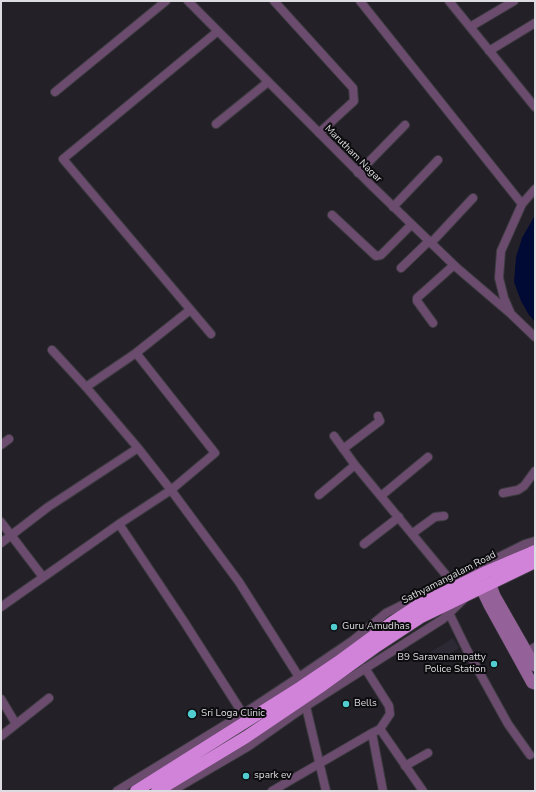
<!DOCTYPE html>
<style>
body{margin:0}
#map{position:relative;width:536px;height:792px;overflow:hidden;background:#232127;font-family:"Nunito Sans",sans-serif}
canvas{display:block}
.frame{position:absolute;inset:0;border:2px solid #dddce0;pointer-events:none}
</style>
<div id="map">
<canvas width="536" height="792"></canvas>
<div class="frame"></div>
</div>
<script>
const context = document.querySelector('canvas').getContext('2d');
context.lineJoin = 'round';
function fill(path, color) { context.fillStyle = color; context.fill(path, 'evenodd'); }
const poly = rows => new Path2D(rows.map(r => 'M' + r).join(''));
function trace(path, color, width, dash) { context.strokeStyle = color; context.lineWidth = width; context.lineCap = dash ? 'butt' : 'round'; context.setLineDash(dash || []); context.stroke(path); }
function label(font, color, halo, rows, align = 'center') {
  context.font = font + ' "Nunito Sans",sans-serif'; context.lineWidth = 4; context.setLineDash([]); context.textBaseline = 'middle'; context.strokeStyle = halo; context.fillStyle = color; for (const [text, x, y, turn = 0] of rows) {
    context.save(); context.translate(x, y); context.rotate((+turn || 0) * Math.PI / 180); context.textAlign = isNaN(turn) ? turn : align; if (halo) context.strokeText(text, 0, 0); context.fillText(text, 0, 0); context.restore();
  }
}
fill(poly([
 [453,638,459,648,435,663,429,653]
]), '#2d2934');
fill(poly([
 [535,215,535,322,529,315,521,301,514,282,516,257,522,238]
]), '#000a35');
const street = poly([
 [188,1,372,186,456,267,511,314],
 [274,1,353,88,354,101,319,133],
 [360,1,522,204],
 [449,1,535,107],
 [470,27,514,1],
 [489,51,535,23],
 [55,92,166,1],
 [216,124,268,82],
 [358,173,405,125],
 [535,189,522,204,501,251,499,278,504,298,511,314,535,337],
 [393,207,438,160],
 [332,215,376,256,381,255,411,225],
 [431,243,473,198],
 [401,268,429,241],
 [433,323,417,301,417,298,454,265],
 [211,334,63,159,218,31],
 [52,350,86,387,138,448,171,490,215,453,136,353,86,387],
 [136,353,190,310],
 [334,436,355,465,451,581],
 [1,445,9,439],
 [343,449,380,421,378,416],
 [503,493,518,490,524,486,535,471],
 [319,495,355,465],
 [381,496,428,457],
 [1,522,43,577],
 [119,524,183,620,243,714],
 [413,533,435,517,444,516],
 [1,543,48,507,138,448],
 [364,544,399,517],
 [1,607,119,524,171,490,239,582,299,677,326,791],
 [449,613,467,650,508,724,530,755],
 [527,652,535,647],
 [365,668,389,706,390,714,380,729,372,733,383,791],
 [1,699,16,724],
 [380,729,423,791],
 [1,736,49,698],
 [405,766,428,753],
 [117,791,243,714,299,677,352,641,386,613,525,544,535,541],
 [172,791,249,746,306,706,443,619,464,599],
 [272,791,372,733]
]);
const secondary = poly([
 [486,572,495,596,535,666],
 [477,580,489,605,532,683,535,684]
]);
const highway = poly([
 [136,791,301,687,338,662,391,623,417,606,486,572,535,551],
 [157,791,246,737,323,685,377,646,421,617,535,562]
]);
trace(street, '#3d3b41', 10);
trace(secondary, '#3d3b41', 12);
trace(highway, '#3d3b41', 14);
trace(street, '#6b4c6e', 8);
trace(secondary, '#946299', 11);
trace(highway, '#d182d9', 12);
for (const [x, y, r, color] of [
 [334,627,4,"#52cdcf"],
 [494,664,4,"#52cdcf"],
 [346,704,4,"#52cdcf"],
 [192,714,5,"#52cdcf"],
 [246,776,4,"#52cdcf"]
]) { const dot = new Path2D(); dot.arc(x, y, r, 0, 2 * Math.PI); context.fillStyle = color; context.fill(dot); trace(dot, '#0c0b0e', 1.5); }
label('10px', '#dddce0', '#0c0b0e', [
 ["Marutham Nagar",353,154,45],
 ["Sathyamangalam Road",449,578,-27]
]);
label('10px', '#dddce0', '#0c0b0e', [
 ["Guru Amudhas",342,627],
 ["B9 Saravanampatty",486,658,"right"],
 ["Police Station",486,670,"right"],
 ["Bells",354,704],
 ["Sri Loga Clinic",201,714],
 ["spark ev",254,776]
], 'left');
</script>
